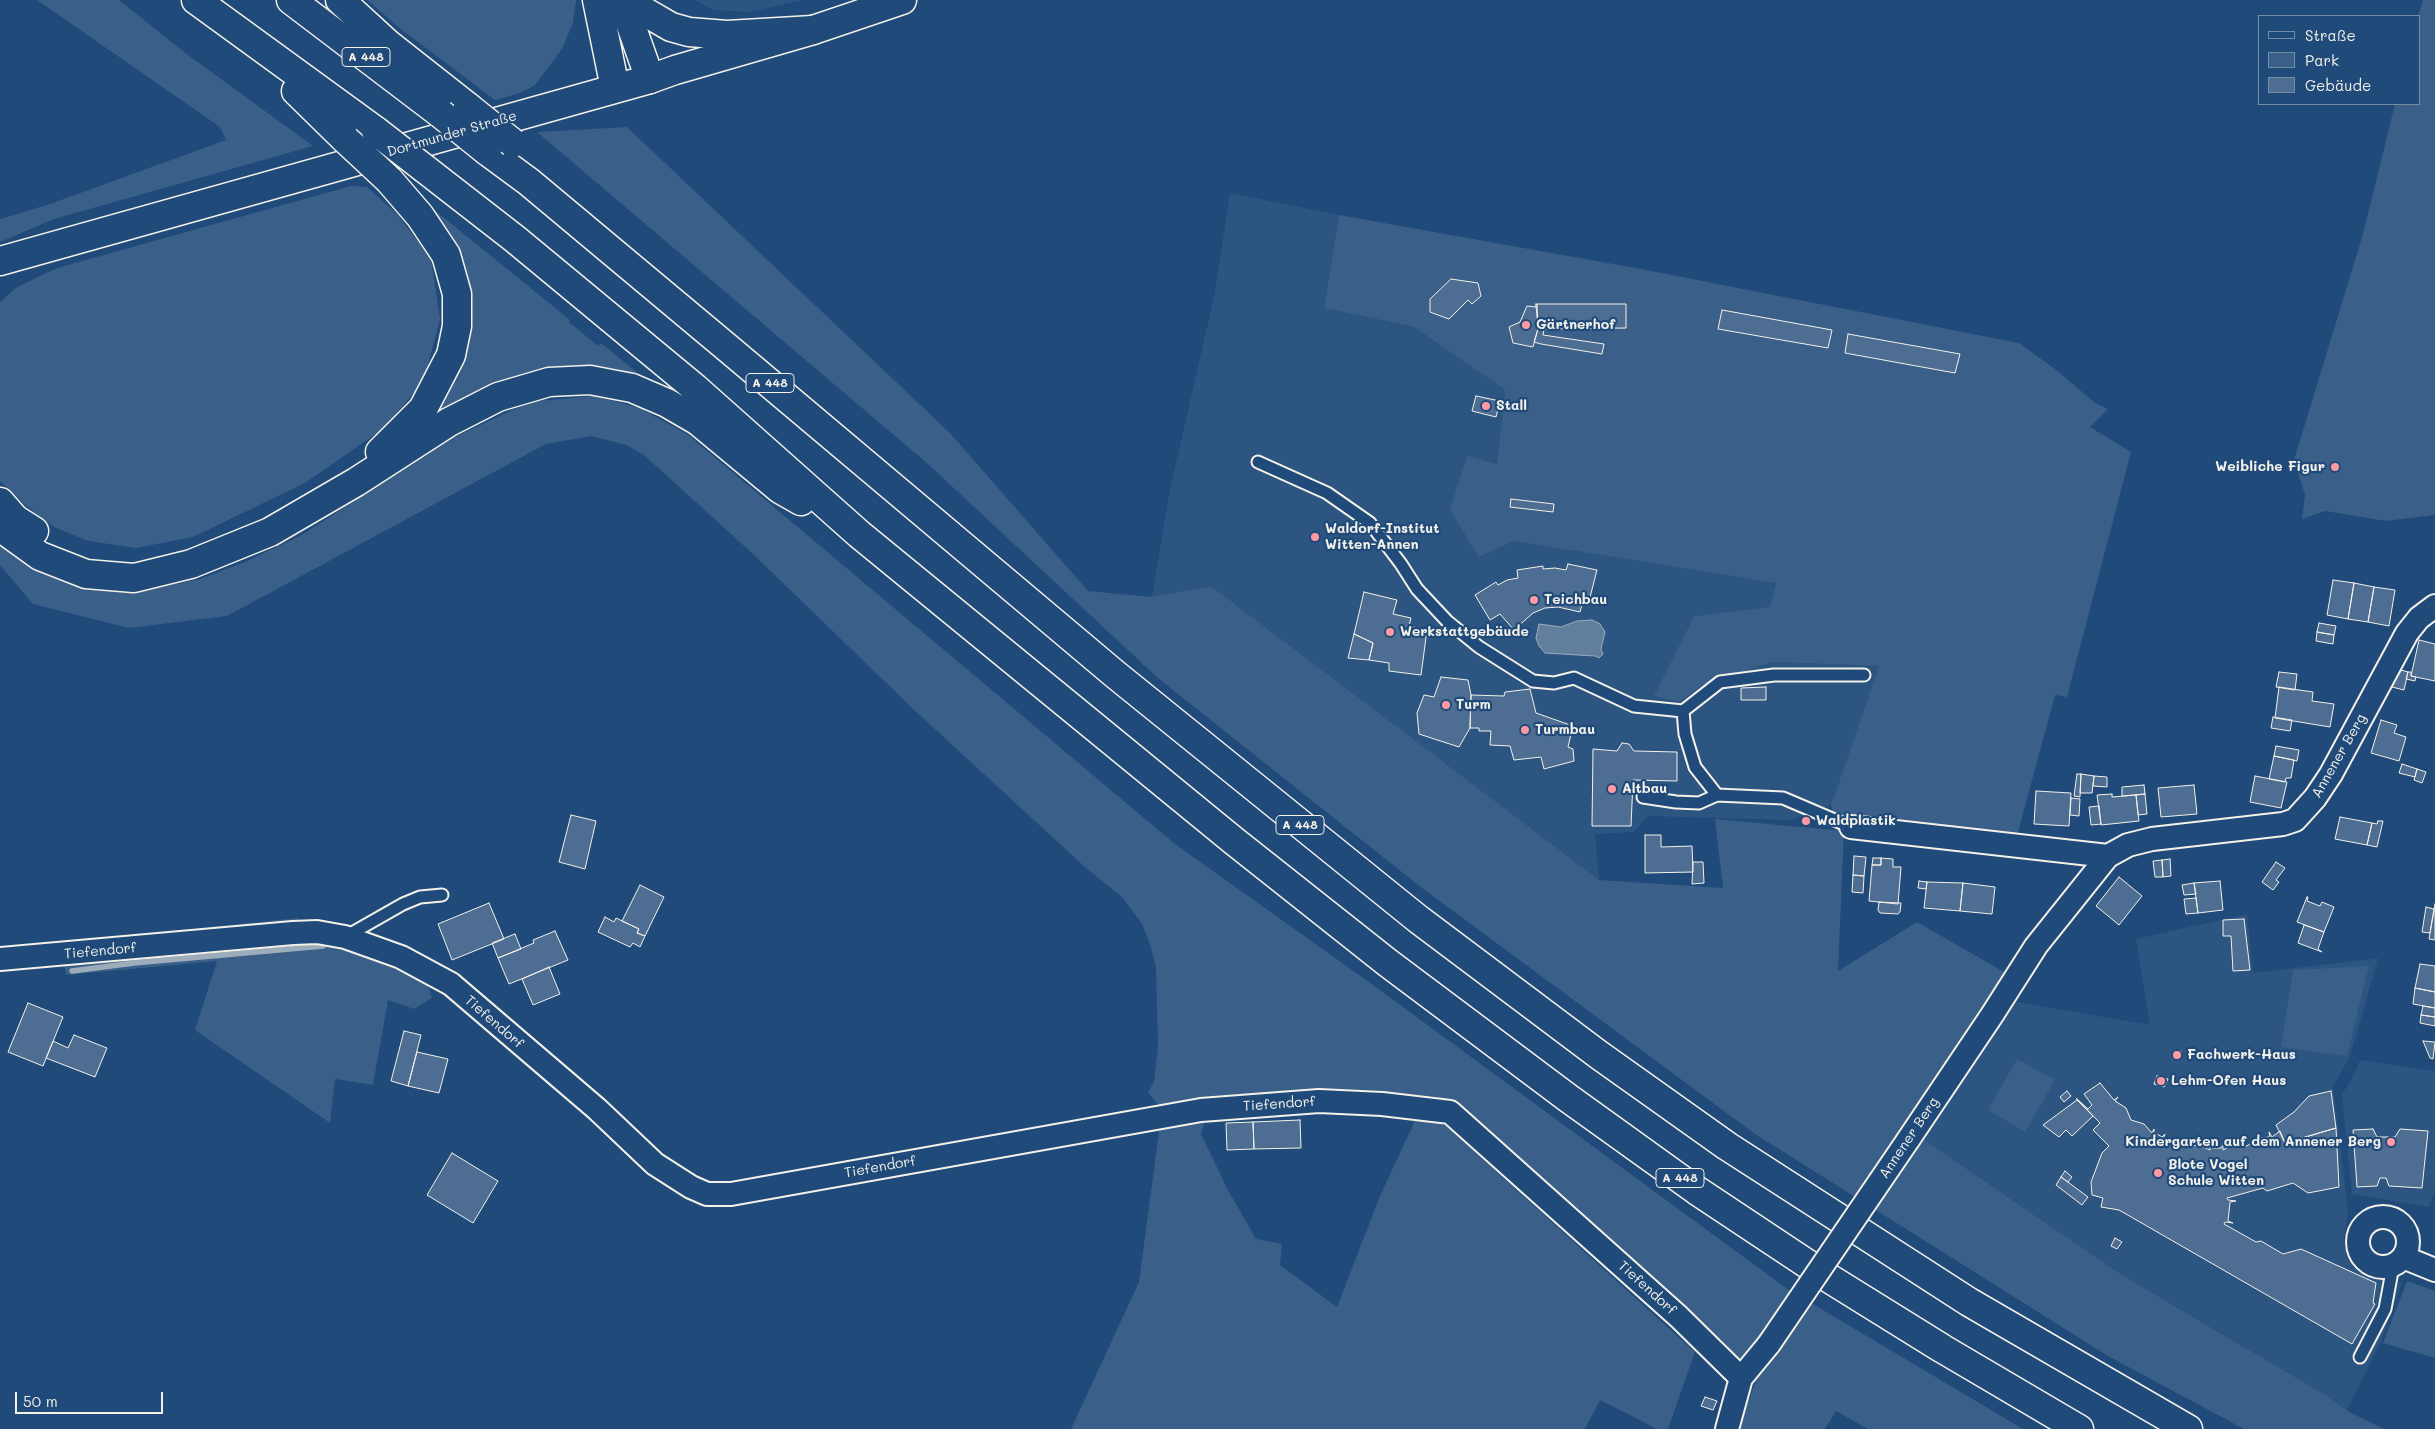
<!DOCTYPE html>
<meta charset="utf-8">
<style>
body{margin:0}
#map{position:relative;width:2435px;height:1429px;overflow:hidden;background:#1f4a7a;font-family:Mali,sans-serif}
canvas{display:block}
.legend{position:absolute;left:2258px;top:15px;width:162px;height:90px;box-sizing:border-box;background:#1f4a7a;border:1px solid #748da6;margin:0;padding:6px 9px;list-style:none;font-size:15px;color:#f4f1e8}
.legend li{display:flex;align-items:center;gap:10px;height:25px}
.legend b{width:25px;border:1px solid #748da6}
.scale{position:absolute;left:15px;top:1392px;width:148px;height:22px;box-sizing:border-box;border:2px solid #f4f1e8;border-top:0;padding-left:6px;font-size:15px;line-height:18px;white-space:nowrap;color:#f4f1e8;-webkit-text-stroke:4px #1f4a7a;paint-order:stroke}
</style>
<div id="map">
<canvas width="2435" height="1429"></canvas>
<ul class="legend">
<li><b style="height:6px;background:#1f4a7a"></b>Straße</li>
<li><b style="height:14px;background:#3a5f88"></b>Park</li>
<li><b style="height:14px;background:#4d6e92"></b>Gebäude</li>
</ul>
<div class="scale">50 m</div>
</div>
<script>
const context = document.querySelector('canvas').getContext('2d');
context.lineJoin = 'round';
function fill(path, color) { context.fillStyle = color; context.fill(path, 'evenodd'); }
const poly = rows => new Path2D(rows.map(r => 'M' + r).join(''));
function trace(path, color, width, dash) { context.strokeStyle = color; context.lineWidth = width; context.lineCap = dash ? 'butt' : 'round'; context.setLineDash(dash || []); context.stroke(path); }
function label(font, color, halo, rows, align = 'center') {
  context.font = font + ' Mali,sans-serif'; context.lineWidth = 4.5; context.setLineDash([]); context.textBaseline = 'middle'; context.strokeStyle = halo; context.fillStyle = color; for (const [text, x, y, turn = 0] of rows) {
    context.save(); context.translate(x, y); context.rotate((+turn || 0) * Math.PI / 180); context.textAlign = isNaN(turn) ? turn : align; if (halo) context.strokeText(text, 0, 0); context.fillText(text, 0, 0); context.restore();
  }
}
fill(poly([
 [695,0,804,0,749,12,713,10],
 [1230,193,1339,215,1324,308,1414,327,1505,390,1497,464,1513,541,1776,583,1771,607,1694,616,1655,696,1680,702,1702,685,1772,662,1879,666,1831,805,1818,812,1789,820,1647,816,1634,832,1595,834,1599,881,1211,586,1152,597,1170,489,1214,297],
 [2247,914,2253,973,2378,958,2350,1057,2333,1086,2348,1210,2344,1239,2347,1259,2369,1272,2402,1283,2381,1341,2347,1410,2327,1396,2122,1275,1920,1137,2011,1001,2150,1025,2136,939],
 [2360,1060,2435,1071,2435,1190,2429,1207,2352,1194,2342,1094,2351,1081]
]), '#2d5581');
fill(poly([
 [37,0,119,0,184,52,313,146,54,219,0,242,0,219,50,204,226,140,220,127],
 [367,0,576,0,573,23,562,49,535,85,520,93,495,100,402,30],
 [2423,0,2435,0,2435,515,2386,521,2325,511,2302,519,2305,495,2294,460,2363,234,2395,104,2419,104,2418,16],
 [627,127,950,433,1088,591,1152,597,1211,586,1599,880,1723,888,1715,819,1844,831,1838,971,1917,922,2011,976,1920,1137,2122,1275,2327,1396,2351,1413,2384,1429,2244,1429,2108,1356,1755,1134,1422,888,1159,679,928,464,537,132],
 [351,186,367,187,397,214,431,259,440,319,424,381,383,429,305,483,193,537,136,548,88,541,54,527,24,504,0,481,0,302,17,287,57,268],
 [427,204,570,320,569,322,598,346,601,343,650,383,610,375,424,428,460,352],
 [1339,215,1641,269,2019,343,2055,369,2095,403,2108,409,2090,427,2131,452,2067,697,2055,695,2017,836,1853,819,1833,814,1831,805,1879,666,1772,662,1702,685,1680,702,1654,696,1694,616,1770,607,1776,583,1513,541,1479,557,1450,510,1467,456,1497,464,1505,390,1414,327,1324,308],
 [591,396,619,402,641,409,687,434,1175,844,1369,982,1786,1288,2023,1429,1868,1429,1836,1411,1825,1429,1738,1429,1757,1378,1444,1104,1211,1099,1201,1134,1228,1190,1256,1239,1282,1244,1280,1265,1337,1307,1380,1196,1419,1112,1447,1127,1695,1352,1668,1429,1657,1429,1600,1400,1585,1429,1071,1429,1139,1282,1162,1109,1148,1093,1154,1081,1158,1047,1156,968,1150,944,1142,924,1123,898,1086,868,911,707,753,554,644,455,626,445,592,436,546,444,227,616,129,628,33,604,0,565,0,544,30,564,117,590,152,589,200,579,245,562,300,536,455,437,512,410,539,401],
 [298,918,317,938,426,978,432,998,414,1009,388,1000,373,1085,335,1079,330,1123,195,1030,217,961,66,975,65,969,55,949,0,949],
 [2369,966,2347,1056,2281,1047,2293,970],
 [2017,1059,2055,1080,2025,1132,1988,1110],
 [2407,1281,2435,1291,2435,1358,2383,1343]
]), '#3a5f88');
const water = poly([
 [1592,620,1600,624,1605,632,1601,649,1603,654,1599,658,1595,656,1545,653,1539,646,1536,638,1539,624,1561,627,1577,621,1592,620]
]);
fill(water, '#627e9d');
trace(water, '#9cacbb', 1);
trace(poly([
 [72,971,134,963,323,946]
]), '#9cacbb', 5.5);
const building = poly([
 [1451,279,1478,283,1481,296,1472,304,1468,300,1449,319,1430,312,1430,299,1451,279],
 [1536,304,1538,329,1533,347,1513,343,1509,327,1520,322,1527,306,1536,307,1536,304],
 [1537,304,1626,304,1626,328,1544,329,1543,335,1604,344,1602,354,1541,344,1534,342,1538,329,1537,304],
 [1722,310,1832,330,1828,348,1718,329,1722,310],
 [1848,334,1960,354,1955,373,1845,353,1848,334],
 [1476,396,1500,401,1496,417,1472,411,1476,396],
 [1511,499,1554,504,1553,512,1510,507,1511,499],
 [1568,564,1597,570,1588,605,1582,604,1580,612,1558,607,1545,608,1533,613,1514,630,1500,614,1490,620,1475,595,1496,582,1498,585,1507,580,1518,578,1517,570,1543,566,1543,569,1555,568,1566,570,1568,564],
 [2333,580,2354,583,2348,619,2327,615,2333,580],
 [2354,583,2374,587,2368,622,2348,619,2354,583],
 [2374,587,2395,590,2389,626,2368,622,2374,587],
 [1364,592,1397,600,1393,614,1411,618,1409,626,1427,630,1421,675,1389,671,1389,663,1369,660,1373,643,1354,634,1364,592],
 [2319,623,2336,626,2334,635,2317,632,2319,623],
 [2317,632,2334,635,2333,644,2316,641,2317,632],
 [1354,634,1373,643,1369,660,1348,658,1354,634],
 [2419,640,2435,644,2435,681,2411,676,2419,640],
 [2397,669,2408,672,2404,690,2392,687,2397,669],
 [2279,672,2297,674,2295,690,2276,687,2279,672],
 [2408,672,2411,672,2411,676,2416,677,2415,681,2406,679,2408,672],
 [1441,677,1468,680,1471,695,1470,728,1459,747,1419,734,1417,713,1424,695,1434,697,1441,677],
 [1766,687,1766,700,1741,700,1741,688,1766,687],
 [2279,687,2313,692,2312,701,2334,704,2330,727,2275,718,2279,687],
 [1530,689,1536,713,1573,726,1568,747,1573,749,1574,761,1544,769,1541,757,1514,760,1510,746,1490,745,1491,731,1479,731,1479,728,1470,728,1471,695,1504,696,1505,692,1530,689],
 [2273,717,2292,720,2290,731,2271,728,2273,717],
 [2381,720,2397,725,2394,733,2406,737,2399,761,2371,753,2381,720],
 [1622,743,1629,744,1634,751,1677,752,1677,781,1633,780,1631,826,1592,826,1593,749,1617,751,1622,743],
 [2276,746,2299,750,2297,761,2274,756,2276,746],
 [2274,756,2294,760,2291,778,2286,778,2285,782,2269,779,2274,756],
 [2402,764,2417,769,2415,777,2399,773,2402,764],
 [2417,769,2426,772,2422,783,2414,780,2417,769],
 [2077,774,2081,774,2080,797,2074,796,2077,774],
 [2081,774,2094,776,2092,793,2080,793,2081,774],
 [2094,776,2107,777,2107,787,2093,786,2094,776],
 [2255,776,2287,782,2281,808,2250,802,2255,776],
 [2144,785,2145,794,2122,796,2122,787,2144,785],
 [2194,785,2197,814,2161,817,2158,788,2194,785],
 [2036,791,2071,793,2069,826,2034,824,2036,791],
 [2112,794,2112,797,2136,795,2139,821,2101,825,2097,795,2112,794],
 [2145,794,2147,814,2138,815,2136,795,2145,794],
 [2071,798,2080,799,2079,816,2070,815,2071,798],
 [2099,806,2101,824,2091,825,2089,807,2099,806],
 [571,815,596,821,585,869,559,862,571,815],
 [2340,817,2372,823,2367,845,2335,839,2340,817],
 [2378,821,2383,821,2377,847,2367,845,2372,823,2377,824,2378,821],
 [1645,835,1661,835,1661,847,1692,846,1693,872,1645,873,1645,835],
 [1854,856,1866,857,1864,876,1853,875,1854,856],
 [1873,858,1881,858,1881,865,1872,865,1873,858],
 [1881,858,1893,859,1893,867,1901,867,1898,904,1869,901,1872,865,1881,865,1881,858],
 [2170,859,2171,876,2163,877,2162,860,2170,859],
 [2162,860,2163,877,2155,877,2153,861,2162,860],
 [1693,862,1703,862,1704,883,1692,884,1693,862],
 [2276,862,2285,868,2276,880,2279,882,2273,890,2262,882,2276,862],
 [1853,875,1864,876,1863,893,1852,892,1853,875],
 [2119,877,2142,896,2119,925,2096,906,2119,877],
 [1919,881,1927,882,1926,889,1918,888,1919,881],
 [2220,881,2223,910,2198,913,2194,883,2220,881],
 [1927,882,1963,883,1960,911,1924,908,1927,882],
 [1963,883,1995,887,1992,914,1960,911,1963,883],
 [2194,883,2196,894,2184,895,2182,885,2194,883],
 [640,885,664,897,645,936,637,933,639,929,622,921,640,885],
 [2307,897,2308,897,2307,901,2320,906,2322,902,2334,907,2324,932,2297,922,2307,897],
 [2196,898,2198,913,2186,914,2184,899,2196,898],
 [1879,902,1901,903,1900,912,1898,914,1880,913,1878,910,1879,902],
 [489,903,504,939,452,960,438,924,489,903],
 [2435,904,2435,940,2429,939,2435,904],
 [2426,907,2434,909,2430,933,2422,932,2426,907],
 [605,917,614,922,616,918,639,929,637,933,645,936,640,947,633,943,630,947,598,932,605,917],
 [2244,919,2250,970,2233,971,2231,936,2223,936,2223,920,2244,919],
 [2304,925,2324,932,2318,949,2322,952,2298,943,2304,925],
 [555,931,568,960,509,984,498,958,534,943,533,940,555,931],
 [515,934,521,949,498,958,492,943,515,934],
 [2420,964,2435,966,2435,992,2415,988,2420,964],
 [549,967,560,994,533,1005,522,979,549,967],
 [2415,988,2435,992,2435,1008,2413,1004,2415,988],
 [28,1003,63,1017,43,1066,8,1052,28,1003],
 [2423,1006,2435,1008,2435,1017,2421,1015,2423,1006],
 [2421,1015,2435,1017,2435,1026,2420,1023,2421,1015],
 [404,1031,421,1035,408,1086,391,1081,404,1031],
 [74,1035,107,1048,95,1077,46,1058,53,1041,68,1048,74,1035],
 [2423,1041,2435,1042,2433,1059,2430,1058,2423,1041],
 [2181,1051,2181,1058,2173,1059,2173,1052,2181,1051],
 [417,1052,448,1059,439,1093,408,1086,417,1052],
 [2157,1076,2168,1079,2164,1087,2154,1084,2157,1076],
 [2100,1083,2114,1100,2118,1097,2115,1101,2126,1108,2131,1120,2144,1124,2152,1133,2154,1129,2154,1132,2162,1137,2165,1134,2163,1139,2175,1139,2186,1147,2199,1145,2210,1150,2210,1145,2212,1148,2221,1148,2223,1145,2223,1150,2234,1144,2247,1146,2258,1138,2270,1137,2269,1132,2272,1137,2280,1131,2285,1143,2336,1128,2339,1187,2308,1193,2293,1183,2267,1191,2263,1188,2227,1198,2228,1200,2236,1201,2230,1202,2229,1212,2228,1221,2233,1223,2225,1222,2224,1224,2256,1242,2261,1241,2283,1254,2301,1249,2376,1283,2373,1303,2375,1304,2352,1344,2119,1210,2101,1207,2103,1198,2092,1195,2091,1182,2102,1153,2109,1146,2093,1130,2100,1123,2076,1098,2088,1109,2092,1105,2084,1094,2100,1083],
 [2067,1091,2071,1096,2064,1102,2060,1097,2067,1091],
 [2331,1091,2336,1128,2285,1143,2276,1125,2294,1112,2309,1096,2331,1091],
 [2077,1100,2093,1116,2072,1136,2066,1130,2059,1137,2043,1125,2077,1100],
 [1300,1120,1301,1148,1254,1149,1253,1122,1300,1120],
 [1253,1122,1254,1149,1227,1150,1226,1123,1253,1122],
 [2373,1129,2377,1137,2395,1137,2400,1129,2428,1131,2422,1188,2389,1186,2386,1178,2380,1178,2377,1186,2357,1187,2353,1130,2373,1129],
 [452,1153,498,1181,473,1223,427,1195,452,1153],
 [2065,1171,2072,1177,2068,1182,2061,1177,2065,1171],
 [2061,1177,2088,1197,2082,1205,2056,1185,2061,1177],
 [2115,1238,2122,1242,2117,1249,2111,1246,2115,1238],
 [1705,1397,1717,1401,1713,1410,1701,1406,1705,1397]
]);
fill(building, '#4d6e92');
trace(building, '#f4f1e8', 1);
const service = poly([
 [1258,462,1327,493,1370,523,1401,564,1417,589,1447,621,1479,647,1533,681,1554,683,1574,678,1634,706,1683,711,1685,734,1695,767,1717,795,1783,798,1851,827],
 [1683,711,1720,682,1774,675,1864,675],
 [1643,797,1676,802,1699,803,1717,795],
 [345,937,403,904,420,897,442,895],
 [2360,1357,2385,1309,2393,1266]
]);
const minor = poly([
 [1851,827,2108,856],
 [0,959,293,933,317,932,345,937,401,957,451,984,597,1109,655,1164,691,1187,707,1194,731,1194,1201,1110,1319,1101,1382,1104,1450,1112,1679,1317,1741,1378],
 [1908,1140,1992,1015,2036,946,2108,856,2128,845,2152,839,2283,824,2295,820,2315,798,2331,774,2407,633,2419,618,2435,606],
 '2358 1242a25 25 0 1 1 50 0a25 25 0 1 1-50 0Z',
 [2403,1257,2435,1270],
 [1727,1429,1741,1378,1769,1344]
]);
const secondary = poly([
 [0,261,650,79,675,70,813,30,902,0]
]);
const motorway = poly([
 [196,0,376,131],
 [291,0,441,114],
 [340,0,388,44,468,107],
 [597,0,615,88],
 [622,0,650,79],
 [630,0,640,9,671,27,689,32,727,35,813,30],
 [296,91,346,140],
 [487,151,529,182,730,350,1116,675,1418,919,1599,1055,1727,1146,1969,1302,2188,1429],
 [425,169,515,239,695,388,859,534,1234,841,1388,963,1568,1098,1696,1190,1827,1277,1943,1349,2079,1429],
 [380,452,423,409,451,355,457,326,457,294,446,255,420,216,389,180],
 [0,502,15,519,34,531],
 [0,527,40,556,86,574,134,578,191,564,270,532,356,482,449,422,498,397,549,382,590,380,632,388,667,403,698,421,780,489,801,501]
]);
trace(service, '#f4f1e8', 15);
trace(minor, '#f4f1e8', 26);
trace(secondary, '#f4f1e8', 31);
trace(motorway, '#f4f1e8', 31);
trace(service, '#1f4a7a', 11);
trace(minor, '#1f4a7a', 22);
trace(secondary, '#1f4a7a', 28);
trace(motorway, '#1f4a7a', 28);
const minorBridge = poly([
 [1769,1344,1908,1140]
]);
const motorwayBridge = poly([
 [468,107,513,143],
 [441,114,487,151],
 [376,131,425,169],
 [346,140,389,180]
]);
trace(minorBridge, '#f4f1e8', 26, []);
trace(motorwayBridge, '#f4f1e8', 31, []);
trace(minorBridge, '#1f4a7a', 22);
trace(motorwayBridge, '#1f4a7a', 28);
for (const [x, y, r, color] of [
 [1526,325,5,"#ff9aa2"],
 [1486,406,5,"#ff9aa2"],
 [2335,467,5,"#ff9aa2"],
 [1315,537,5,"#ff9aa2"],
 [1534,600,5,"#ff9aa2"],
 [1390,632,5,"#ff9aa2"],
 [1446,705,5,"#ff9aa2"],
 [1525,730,5,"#ff9aa2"],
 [1612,789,5,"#ff9aa2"],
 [1806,821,5,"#ff9aa2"],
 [2177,1055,5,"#ff9aa2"],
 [2161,1081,5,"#ff9aa2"],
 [2391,1142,5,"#ff9aa2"],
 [2158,1173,5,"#ff9aa2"]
]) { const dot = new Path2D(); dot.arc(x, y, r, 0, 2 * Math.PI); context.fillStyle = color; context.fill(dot); trace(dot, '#1f4a7a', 2); }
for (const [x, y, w] of [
 [366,57,48],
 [770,383,48],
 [1300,825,48],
 [1680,1178,48]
]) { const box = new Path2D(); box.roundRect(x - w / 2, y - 9.5, w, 19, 4); context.fillStyle = '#1f4a7a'; context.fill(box); trace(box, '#f4f1e8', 1); }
label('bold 12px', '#f4f1e8', null, [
 ["A 448",366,57],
 ["A 448",770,383],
 ["A 448",1300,825],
 ["A 448",1680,1178]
]);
label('14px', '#f4f1e8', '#1f4a7a', [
 ["Dortmunder Straße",452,134,-16],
 ["Annener Berg",2339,756,-60],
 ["Tiefendorf",100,951,-5],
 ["Tiefendorf",494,1022,41],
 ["Tiefendorf",1279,1104,-4],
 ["Annener Berg",1909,1138,-56],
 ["Tiefendorf",880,1167,-10],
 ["Tiefendorf",1647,1288,42]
]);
label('bold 14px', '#f4f1e8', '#1f4a7a', [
 ["Gärtnerhof",1536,325],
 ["Stall",1496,406],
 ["Weibliche Figur",2325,467,"right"],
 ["Waldorf-Institut",1325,529],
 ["Witten-Annen",1325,545],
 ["Teichbau",1544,600],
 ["Werkstattgebäude",1400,632],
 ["Turm",1456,705],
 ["Turmbau",1535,730],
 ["Altbau",1622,789],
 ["Waldplastik",1816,821],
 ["Fachwerk-Haus",2187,1055],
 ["Lehm-Ofen Haus",2171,1081],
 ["Kindergarten auf dem Annener Berg",2381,1142,"right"],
 ["Blote Vogel",2168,1165],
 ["Schule Witten",2168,1181]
], 'left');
</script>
